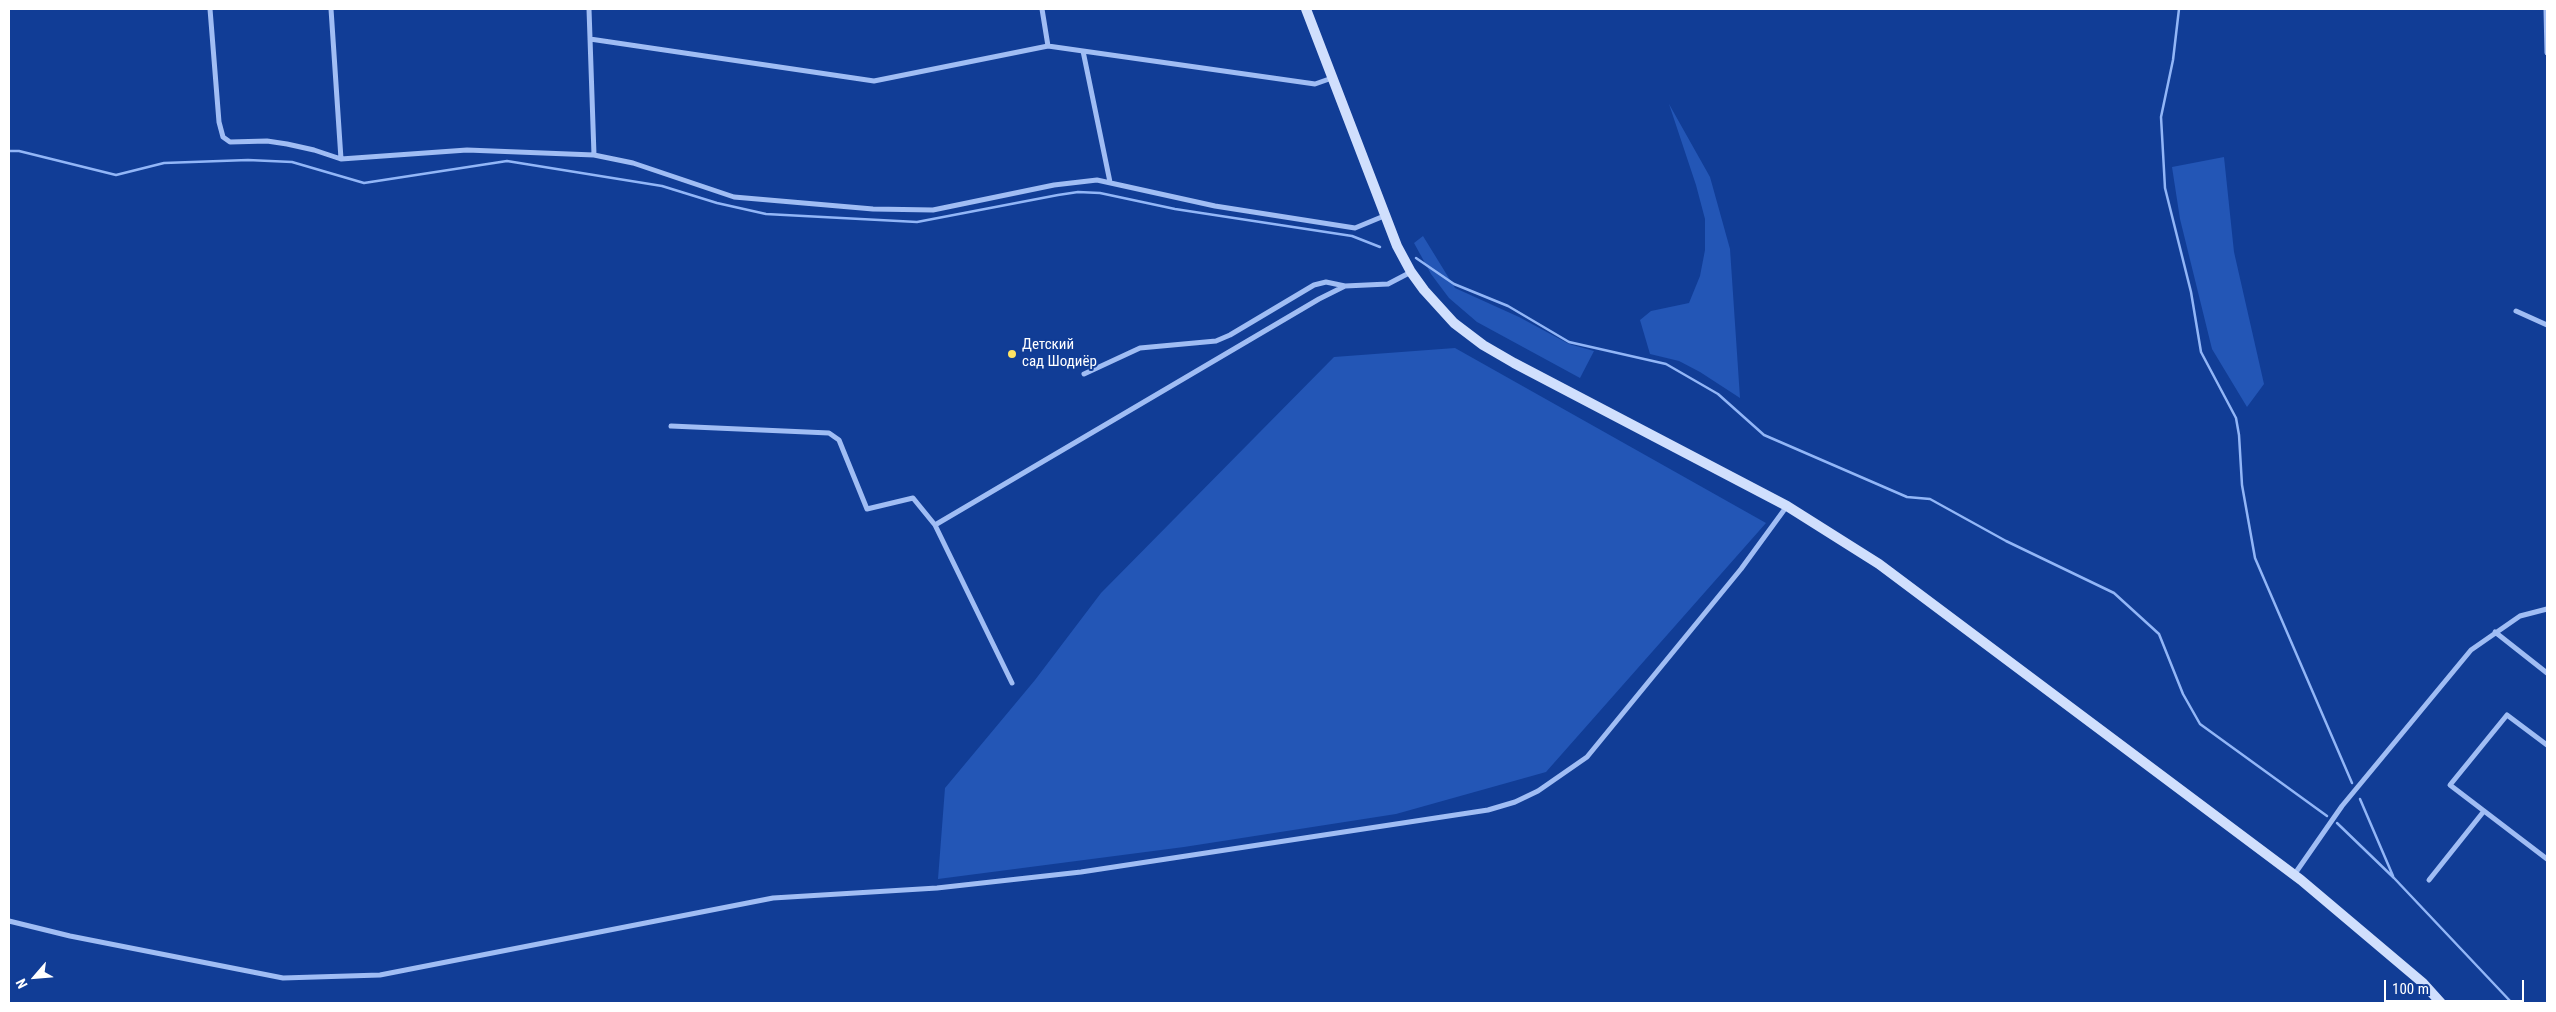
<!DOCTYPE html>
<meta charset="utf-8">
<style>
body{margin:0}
#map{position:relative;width:2556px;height:1012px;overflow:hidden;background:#113d96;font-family:"Roboto Condensed",sans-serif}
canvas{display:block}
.frame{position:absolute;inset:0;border:10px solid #fff;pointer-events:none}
.north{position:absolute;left:10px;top:952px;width:50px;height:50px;-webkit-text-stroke:4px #113d96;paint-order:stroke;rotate:243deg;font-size:14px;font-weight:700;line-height:20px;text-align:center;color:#fff}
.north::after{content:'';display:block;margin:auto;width:18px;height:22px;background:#fff;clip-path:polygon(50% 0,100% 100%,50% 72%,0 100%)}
.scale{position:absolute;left:2384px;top:980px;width:140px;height:22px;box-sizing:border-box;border:2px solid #fff;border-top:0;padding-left:6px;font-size:15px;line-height:18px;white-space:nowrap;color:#fff;-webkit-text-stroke:4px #113d96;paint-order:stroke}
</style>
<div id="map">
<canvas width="2556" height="1012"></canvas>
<div class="frame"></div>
<div class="north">N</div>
<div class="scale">100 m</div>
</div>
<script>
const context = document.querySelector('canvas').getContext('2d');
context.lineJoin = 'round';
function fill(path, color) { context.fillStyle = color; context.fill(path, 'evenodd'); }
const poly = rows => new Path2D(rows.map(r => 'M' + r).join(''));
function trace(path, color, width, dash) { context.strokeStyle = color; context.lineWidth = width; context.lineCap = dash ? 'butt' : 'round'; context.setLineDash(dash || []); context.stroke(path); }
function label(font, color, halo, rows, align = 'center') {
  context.font = font + ' "Roboto Condensed",sans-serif'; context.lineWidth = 4; context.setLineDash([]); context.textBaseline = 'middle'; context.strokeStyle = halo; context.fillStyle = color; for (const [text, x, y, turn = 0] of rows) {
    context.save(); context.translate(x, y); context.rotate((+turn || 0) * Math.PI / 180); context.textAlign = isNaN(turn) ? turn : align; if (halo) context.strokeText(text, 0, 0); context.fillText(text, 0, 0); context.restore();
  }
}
fill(poly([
 [1669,104,1710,177,1730,249,1740,398,1700,372,1679,361,1650,354,1640,320,1651,311,1689,303,1700,276,1705,250,1705,219,1696,185],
 [2224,157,2234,252,2264,384,2247,407,2212,349,2180,219,2172,167],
 [1423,236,1455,288,1519,317,1569,344,1594,351,1580,378,1477,322,1449,298,1431,274,1414,243],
 [1455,348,1766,523,1546,772,1396,814,1184,847,938,879,945,788,1035,680,1101,593,1334,357]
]), '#2356b6');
trace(poly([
 [2179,9,2173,60,2161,117,2165,188,2191,292,2201,352,2236,418,2239,435,2242,485,2255,558,2352,783],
 [9,151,19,151,116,175,164,163,248,160,292,162,364,183,507,161,662,186,717,203,766,214,917,222,1058,195,1078,192,1100,193,1175,209,1352,236,1380,247],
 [1416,258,1454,284,1508,306,1569,342,1666,364,1718,394,1764,435,1907,497,1930,499,2006,541,2114,593,2159,634,2183,694,2200,724,2327,816],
 [2360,799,2393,876],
 [2337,823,2394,878,2512,1003]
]), '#92b6f7', 2.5);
trace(poly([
 [210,9,219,122,223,137,230,142,267,141,287,144,314,150,341,159,467,150,594,155,633,163,734,197,873,209,933,210,1054,185,1097,180,1215,206,1355,228,1384,216],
 [331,9,341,159],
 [589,9,594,155],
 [1042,9,1048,46],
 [2546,9,2547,53],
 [590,39,874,81,1048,46,1315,84,1332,78],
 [1083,51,1110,182],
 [2516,311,2547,325],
 [1084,374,1140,348,1216,341,1230,335,1314,285,1326,282,1345,286],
 [671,426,829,433,839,440,867,509,913,498,935,525,1012,683],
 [935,525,1319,299,1345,286,1388,284,1411,272],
 [2495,632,2547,673],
 [2547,745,2507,715,2450,785,2547,859],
 [2294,875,2342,806,2471,650,2520,616,2547,609],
 [2429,880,2484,811],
 [9,921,70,936,283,978,380,975,773,898,937,888,1081,872,1488,810,1515,802,1538,791,1587,757,1741,569,1787,506]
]), '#a0bdf4', 5);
trace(poly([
 [1306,9,1397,246,1411,272,1424,290,1454,323,1483,345,1514,363,1787,506,1879,564,2301,880,2423,983,2441,1003]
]), '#d0dffd', 10);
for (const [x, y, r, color] of [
 [1012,354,5,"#ffe363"]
]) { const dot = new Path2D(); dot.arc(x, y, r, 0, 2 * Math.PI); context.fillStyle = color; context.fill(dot); trace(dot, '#113d96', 2); }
label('15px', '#fff', '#113d96', [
 ["Детский",1022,345],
 ["сад Шодиёр",1022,362]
], 'left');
</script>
